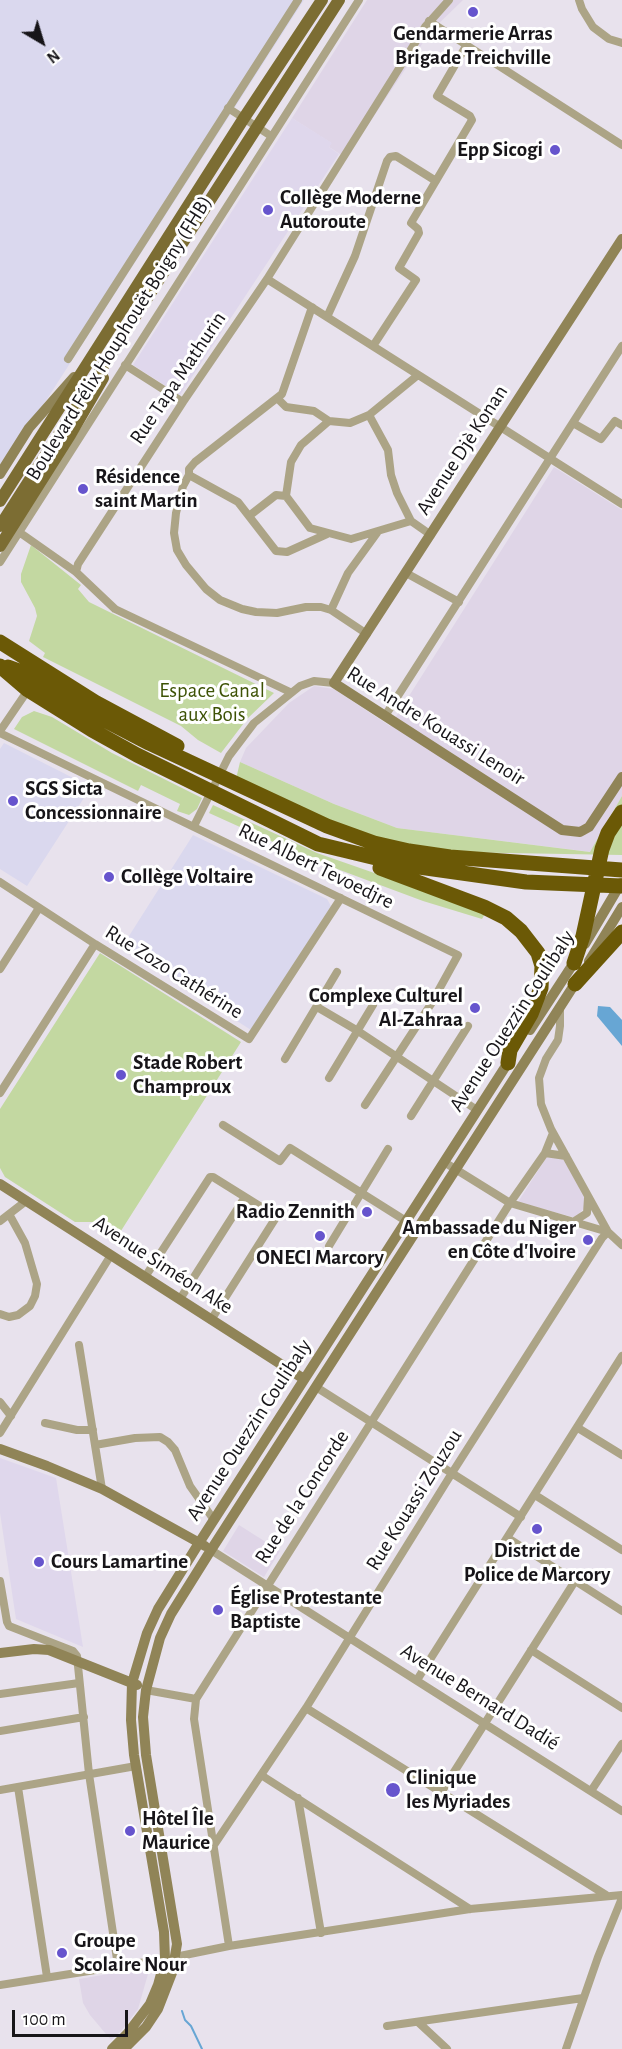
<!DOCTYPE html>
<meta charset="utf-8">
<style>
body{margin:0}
#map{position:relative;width:622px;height:2049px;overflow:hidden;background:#e8e2ed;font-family:"Alegreya Sans",sans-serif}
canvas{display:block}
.north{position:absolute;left:12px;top:12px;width:60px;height:60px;-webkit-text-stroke:4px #fff;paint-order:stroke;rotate:142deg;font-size:16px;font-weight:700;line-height:24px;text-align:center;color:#171519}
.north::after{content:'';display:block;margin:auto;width:21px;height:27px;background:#171519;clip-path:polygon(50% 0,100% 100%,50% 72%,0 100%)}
.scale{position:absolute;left:12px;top:2010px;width:116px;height:27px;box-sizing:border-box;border:3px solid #171519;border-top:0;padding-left:8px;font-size:18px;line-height:21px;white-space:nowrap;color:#171519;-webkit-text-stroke:4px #fff;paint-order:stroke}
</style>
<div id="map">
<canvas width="622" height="2049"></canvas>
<div class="north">N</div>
<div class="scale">100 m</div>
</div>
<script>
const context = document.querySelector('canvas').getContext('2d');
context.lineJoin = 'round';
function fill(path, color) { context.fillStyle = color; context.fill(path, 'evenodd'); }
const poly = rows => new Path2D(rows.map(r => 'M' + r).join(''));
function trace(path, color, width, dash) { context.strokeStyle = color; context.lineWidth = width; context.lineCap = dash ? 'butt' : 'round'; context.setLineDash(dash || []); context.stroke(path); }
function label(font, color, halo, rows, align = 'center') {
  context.font = font + ' "Alegreya Sans",sans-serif'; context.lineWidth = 6; context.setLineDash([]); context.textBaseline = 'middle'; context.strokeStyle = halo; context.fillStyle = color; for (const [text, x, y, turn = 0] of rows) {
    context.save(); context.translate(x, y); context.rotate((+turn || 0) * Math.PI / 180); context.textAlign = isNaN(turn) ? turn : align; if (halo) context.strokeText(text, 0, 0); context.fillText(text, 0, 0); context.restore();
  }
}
fill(poly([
 [367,0,463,0,430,32,346,158,329,147,331,143,292,118],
 [554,467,622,510,622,796,591,852,397,828,334,804,240,762,246,748,289,703,314,686,334,689,390,726],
 [548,1155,562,1157,588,1203,576,1218,518,1202],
 [239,1525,280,1551,264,1577,223,1551],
 [150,1967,138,2009,121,2031,111,2040,90,2015,83,2003,79,1979]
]), '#dfd5e7');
fill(poly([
 [0,0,304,0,0,472],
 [4,743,91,787,27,886,0,869,0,749],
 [193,835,327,899,331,906,251,1030,122,947]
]), '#dad8ee');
fill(poly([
 [292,118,332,143,329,147,339,154,180,395,133,365],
 [0,1458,56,1478,83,1647,16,1619,0,1513]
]), '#dfd7ec');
fill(poly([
 [31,545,81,585,78,589,89,602,274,693,247,719,221,753,198,740,181,726,43,657,45,653,29,641,37,616,35,608,21,582,21,574],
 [34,711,52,717,112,753,202,798,197,809,189,815,177,811,180,804,141,785,138,791,14,729,22,717],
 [240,762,334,804,397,828,590,852,622,796,622,855,450,852,376,838,329,821,236,779],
 [213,805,317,853,486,912,482,919,423,901,313,860,209,813],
 [100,953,241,1042,119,1234,99,1222,75,1222,5,1177,0,1168,0,1109]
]), '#c3d8a1');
fill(poly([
 [598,1006,610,1007,622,1020,622,1046,597,1016]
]), '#67a6d4');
trace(poly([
 [182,2011,185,2020,191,2026,202,2049]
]), '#67a6d4', 2);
trace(poly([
 [579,0,582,9,593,27,609,39,622,43],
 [429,21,622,145],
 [228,108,271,136],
 [267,279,622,504],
 [312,307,282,394,195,462,189,469,189,475,183,486,176,513,174,533,177,550,186,565,206,589,220,600,242,609,256,612,277,613,306,607,321,607,331,610,367,634],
 [327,317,355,256,387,161,390,157,396,156,436,181],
 [373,346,416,280,399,268,419,233,418,229,411,223,472,120,470,116,437,96,466,46],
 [68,359,298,0],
 [125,365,183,402],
 [278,399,286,407,314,411,329,421,350,423,369,415,418,375],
 [369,415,388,450,391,475,397,493,411,521,431,535],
 [329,421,301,445,291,462,286,496,310,528,351,539,411,521],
 [573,423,601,439,615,421,622,425],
 [189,475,238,502,276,551,287,552,327,534],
 [249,516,276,495,286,496],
 [19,532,76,572],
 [0,562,359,0],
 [406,573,459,602],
 [331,610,348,573,377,533],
 [290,692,115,609,76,572,78,564,183,402,267,279,425,27,449,0],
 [385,716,622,346],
 [0,731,28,690],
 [0,733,458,955,431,1004,365,1105],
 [194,826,229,756,254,723,300,686,314,681,334,683],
 [0,882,95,944,249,1039,341,898],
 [0,969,39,908],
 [317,1007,358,1031,477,1110],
 [560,1010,560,1026,558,1040,546,1059,539,1078,541,1104,551,1129,608,1232,622,1245],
 [285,1059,337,972],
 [329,1078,373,1005],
 [0,1093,95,944],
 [411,1116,468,1026],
 [223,1125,280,1161,290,1148,406,1221],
 [545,1153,566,1156],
 [444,1162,510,1203,608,1232],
 [0,1221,26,1201],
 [573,1222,587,1213,588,1198],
 [329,1246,388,1149],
 [145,1277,210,1177,213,1177,274,1215,275,1219,211,1320],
 [180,1299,245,1197],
 [0,1314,9,1317,18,1315,30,1306,35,1296,37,1284,25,1243,9,1214],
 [79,1345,102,1489],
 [316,1387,521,1517],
 [0,1402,11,1416],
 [45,1423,77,1430,93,1430],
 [578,1428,622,1455],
 [0,1433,111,1255],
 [95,1445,135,1438,160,1437,168,1442,175,1450,190,1486,214,1520],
 [535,1495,622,1550],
 [508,1538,622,1611],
 [211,1550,622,1811],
 [0,1581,7,1622,9,1626,73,1651,77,1656,89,1774,118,1966],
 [531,1650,622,1708],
 [417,1680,622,1356],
 [146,1690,196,1699],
 [0,1694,79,1683],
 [306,1708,606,1895],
 [0,1731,84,1717],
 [261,1775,470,1909],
 [18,1787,47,1977],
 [0,1790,136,1766],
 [442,1791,575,1581],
 [591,1791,622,1744],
 [298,1798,321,1933],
 [212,1848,306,1708,452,1473,602,1238,608,1232],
 [229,1946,194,1719,196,1699,510,1203,545,1153,553,1133],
 [175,1957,229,1946,470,1909,622,1895],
 [0,1985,165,1959],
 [418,2022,447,2049],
 [387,2026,583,1998],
 [566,2049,598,1957,622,1898]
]), '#aca486', 8);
trace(poly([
 [622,239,334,683,562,830,580,832,589,827,622,777],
 [0,474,29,428,74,377],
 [585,944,621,883],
 [589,961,622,907],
 [530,1030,577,958],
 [0,1184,304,1379],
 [0,1449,47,1466,102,1489,205,1546],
 [0,1653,34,1649,49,1650,137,1685],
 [112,2049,127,2034,150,2004,158,1985,165,1959,164,1932,134,1755,131,1720,132,1683,147,1633,158,1609,199,1543,511,1058],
 [124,2049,146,2027,158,2009,172,1973,177,1944,146,1755,143,1717,146,1690,160,1638,171,1614,211,1550,578,979]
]), '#908457', 10);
trace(poly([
 [0,501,244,118,322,0],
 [0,526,339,0],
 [0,546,70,435,103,378]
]), '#7c6d33', 12);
trace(poly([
 [0,642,95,702,177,746],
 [0,666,28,690,92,730,137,755,318,844,405,865,526,882,622,886],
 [8,667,30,675,101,718,149,743,327,826,374,843,409,851,450,857,622,870],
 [380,868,484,907,506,918,521,931,538,953,542,966,541,988,531,1014,510,1050,508,1063],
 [574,963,583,936,602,849,608,833,622,812],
 [575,984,622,932]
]), '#6b5906', 15);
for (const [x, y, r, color] of [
 [473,12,6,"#6654cd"],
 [555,150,6,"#6654cd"],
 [268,210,6,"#6654cd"],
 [83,489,6,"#6654cd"],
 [13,801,6,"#6654cd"],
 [109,877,6,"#6654cd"],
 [475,1008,6,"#6654cd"],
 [121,1075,6,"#6654cd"],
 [367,1212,6,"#6654cd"],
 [320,1236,6,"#6654cd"],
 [588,1240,6,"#6654cd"],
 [537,1529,6,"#6654cd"],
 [39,1562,6,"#6654cd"],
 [218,1610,6,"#6654cd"],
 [393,1790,8,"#6654cd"],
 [130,1831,6,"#6654cd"],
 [62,1953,6,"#6654cd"]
]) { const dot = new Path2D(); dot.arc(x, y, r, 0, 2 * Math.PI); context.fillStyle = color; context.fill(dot); trace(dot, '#fff', 2); }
label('bold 21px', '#171519', '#fff', [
 ["Gendarmerie Arras",473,34,"center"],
 ["Brigade Treichville",473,58,"center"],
 ["Epp Sicogi",543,150,"right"],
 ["Collège Moderne",280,198],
 ["Autoroute",280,222],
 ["Résidence",95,477],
 ["saint Martin",95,501],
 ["SGS Sicta",25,789],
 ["Concessionnaire",25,813],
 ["Collège Voltaire",121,877],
 ["Complexe Culturel",463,996,"right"],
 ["Al-Zahraa",463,1020,"right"],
 ["Stade Robert",133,1063],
 ["Champroux",133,1087],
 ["Radio Zennith",355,1212,"right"],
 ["Ambassade du Niger",576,1228,"right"],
 ["en Côte d'Ivoire",576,1252,"right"],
 ["ONECI Marcory",320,1258,"center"],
 ["District de",537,1551,"center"],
 ["Police de Marcory",537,1575,"center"],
 ["Cours Lamartine",51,1562],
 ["Église Protestante",230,1598],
 ["Baptiste",230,1622],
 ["Clinique",406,1778],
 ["les Myriades",406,1802],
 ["Hôtel Île",142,1819],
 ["Maurice",142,1843],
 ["Groupe",74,1941],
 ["Scolaire Nour",74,1965]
], 'left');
label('21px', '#171519', '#fff', [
 ["Boulevard Félix Houphouët Boigny (FHB)",119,338,-58],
 ["Rue Tapa Mathurin",178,378,-56],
 ["Avenue Djè Konan",462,450,-57],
 ["Rue Andre Kouassi Lenoir",436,726,32],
 ["Rue Albert Tevoedjre",316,866,26],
 ["Rue Zozo Cathérine",174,972,32],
 ["Avenue Ouezzin Coulibaly",512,1021,-57],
 ["Avenue Siméon Ake",163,1265,33],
 ["Avenue Ouezzin Coulibaly",249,1430,-57],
 ["Rue de la Concorde",302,1497,-57],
 ["Rue Kouassi Zouzou",414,1500,-58],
 ["Avenue Bernard Dadié",480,1697,32]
]);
label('21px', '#3d5205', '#fff', [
 ["Espace Canal",212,691],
 ["aux Bois",212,715]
]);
</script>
